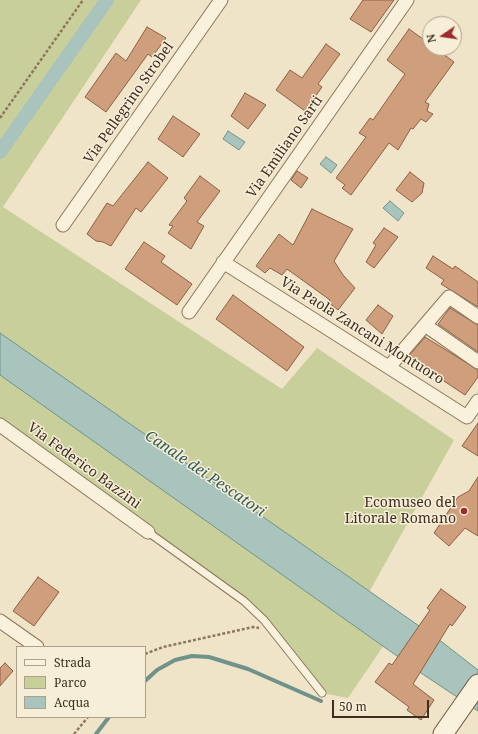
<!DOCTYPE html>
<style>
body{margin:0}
#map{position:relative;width:478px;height:734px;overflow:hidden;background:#f0e4c8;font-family:"Noto Serif",serif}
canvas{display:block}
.legend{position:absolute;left:16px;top:646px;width:130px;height:72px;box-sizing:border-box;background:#f7eed8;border:1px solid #ada18e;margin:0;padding:5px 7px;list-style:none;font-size:12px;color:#3d2e20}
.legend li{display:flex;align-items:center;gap:8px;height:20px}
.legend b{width:20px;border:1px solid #ada18e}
.north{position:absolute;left:422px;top:16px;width:40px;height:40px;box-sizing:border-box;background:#f7eed8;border:1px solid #ada18e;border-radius:50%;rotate:257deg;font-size:11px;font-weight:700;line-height:16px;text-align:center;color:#3d2e20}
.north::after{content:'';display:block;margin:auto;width:14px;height:18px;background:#9e2a2b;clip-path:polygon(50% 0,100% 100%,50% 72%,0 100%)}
.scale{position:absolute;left:332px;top:700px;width:97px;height:18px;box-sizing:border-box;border:2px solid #3d2e20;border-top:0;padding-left:5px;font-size:12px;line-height:14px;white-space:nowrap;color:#3d2e20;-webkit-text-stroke:3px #f7eed8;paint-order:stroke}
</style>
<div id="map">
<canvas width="478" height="734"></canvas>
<ul class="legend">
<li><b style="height:5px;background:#faf1dc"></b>Strada</li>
<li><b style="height:11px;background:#c9cf9b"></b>Parco</li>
<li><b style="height:11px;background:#a9c4bc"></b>Acqua</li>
</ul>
<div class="north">N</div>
<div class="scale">50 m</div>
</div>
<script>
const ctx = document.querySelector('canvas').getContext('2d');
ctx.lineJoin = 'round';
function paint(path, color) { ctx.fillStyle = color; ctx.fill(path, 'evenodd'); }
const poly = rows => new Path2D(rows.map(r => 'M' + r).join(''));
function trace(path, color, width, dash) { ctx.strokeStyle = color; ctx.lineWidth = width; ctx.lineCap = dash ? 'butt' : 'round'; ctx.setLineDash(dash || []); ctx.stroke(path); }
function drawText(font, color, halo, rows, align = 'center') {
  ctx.font = font + ' "Noto Serif",serif'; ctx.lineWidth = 3; ctx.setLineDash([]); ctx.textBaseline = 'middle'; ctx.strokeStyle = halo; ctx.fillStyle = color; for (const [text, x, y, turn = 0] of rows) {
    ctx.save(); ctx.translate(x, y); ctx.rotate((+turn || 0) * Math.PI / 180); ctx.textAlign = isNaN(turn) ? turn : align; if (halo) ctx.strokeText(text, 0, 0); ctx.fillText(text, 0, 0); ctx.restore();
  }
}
paint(poly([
 [0,0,141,0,3,207,282,389,317,348,454,440,363,603,397,626,348,698,322,693,264,620,0,425]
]), '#c9cf9b');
const water = poly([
 [228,131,245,142,239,150,223,139,228,131],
 [326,157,337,165,331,173,320,164,326,157],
 [390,201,404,213,398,221,383,208,390,201],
 [0,333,442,642,478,670,478,711,421,673,0,375,0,333]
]);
paint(water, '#a9c4bc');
trace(water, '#6f938a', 1);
trace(poly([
 [145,681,157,670,175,660,192,656,209,657,248,669,321,701],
 [96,734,109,717]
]), '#6f938a', 4);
trace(poly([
 [0,152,107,0]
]), '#a9c4bc', 14);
const building = poly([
 [363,0,394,0,371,32,350,19,363,0],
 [147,27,166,38,152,57,148,54,106,112,85,97,116,53,126,61,147,27],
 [409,29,430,44,430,48,435,48,454,62,425,102,429,104,427,111,433,114,426,122,421,119,413,129,411,128,398,150,389,143,351,195,342,188,345,185,336,178,366,137,359,133,370,118,373,120,405,74,387,60,409,29],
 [326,44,340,54,318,84,322,87,305,111,276,90,290,70,302,78,326,44],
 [245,93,266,105,248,129,231,116,245,93],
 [173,116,200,134,183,157,158,139,173,116],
 [148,162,168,178,141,212,136,208,111,246,103,242,96,241,87,234,107,203,113,206,148,162],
 [297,171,308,178,301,188,291,180,297,171],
 [410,172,424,183,422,193,412,202,396,190,410,172],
 [200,176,220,191,197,222,204,226,191,249,168,233,173,226,169,225,187,201,184,198,200,176],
 [312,209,353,229,334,261,343,275,355,288,338,310,328,302,330,300,287,269,282,275,270,268,265,273,256,266,279,234,293,245,312,209],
 [384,228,398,237,374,268,366,262,376,245,373,243,384,228],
 [144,242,165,256,161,262,192,284,177,305,125,269,144,242],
 [433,256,453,269,455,266,478,282,478,307,441,284,444,280,426,268,433,256],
 [233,295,304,347,287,371,216,319,233,295],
 [378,305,393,316,382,334,366,320,378,305],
 [450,308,478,325,478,352,438,324,450,308],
 [425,337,478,370,478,377,465,395,408,357,425,337],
 [478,423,478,456,462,446,478,423],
 [478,477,478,536,465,528,449,546,434,533,458,497,469,491,478,477],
 [38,577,59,592,34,626,13,611,38,577],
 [441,589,466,607,452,626,450,624,413,684,434,700,421,720,407,710,409,707,375,682,389,663,392,665,430,610,427,608,441,589],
 [5,663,13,671,0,686,0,668,5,663]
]);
paint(building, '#cf9f7d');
trace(building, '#8d5f41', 1);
const lane = poly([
 [148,532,244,601,264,620,322,693]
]);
const street = poly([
 [63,225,221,0],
 [223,262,467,417,478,401],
 [189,312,407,0],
 [425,325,478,362],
 [389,367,449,297,478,317],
 [0,425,148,532],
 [0,621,37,647]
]);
const secondary = poly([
 [443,734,478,684]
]);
trace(lane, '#8d765c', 9);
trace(street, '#8d765c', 15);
trace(secondary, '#6f573f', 21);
trace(poly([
 [0,118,83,0],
 [145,654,163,647,253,627,259,628],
 [74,734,88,717]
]), '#8d765c', 2.5, [3, 2]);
trace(lane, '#faf1dc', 7);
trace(street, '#faf1dc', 13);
trace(secondary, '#faf1dc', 19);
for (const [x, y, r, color] of [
 [464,511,4,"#9e2a2b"]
]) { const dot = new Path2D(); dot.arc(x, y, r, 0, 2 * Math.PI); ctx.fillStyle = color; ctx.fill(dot); trace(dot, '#f7eed8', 1.5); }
drawText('14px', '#3d2e20', '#f7eed8', [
 ["Via Pellegrino Strobel",129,103,-55],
 ["Via Emiliano Sarti",285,147,-55],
 ["Via Paola Zancani Montuoro",362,331,32],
 ["Via Federico Bazzini",84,466,36]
]);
drawText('14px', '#3d2e20', '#f7eed8', [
 ["Ecomuseo del",456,503],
 ["Litorale Romano",456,519]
], 'right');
drawText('italic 15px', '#2f5d5a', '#f7eed8', [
 ["Canale dei Pescatori",205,474,34]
]);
</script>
